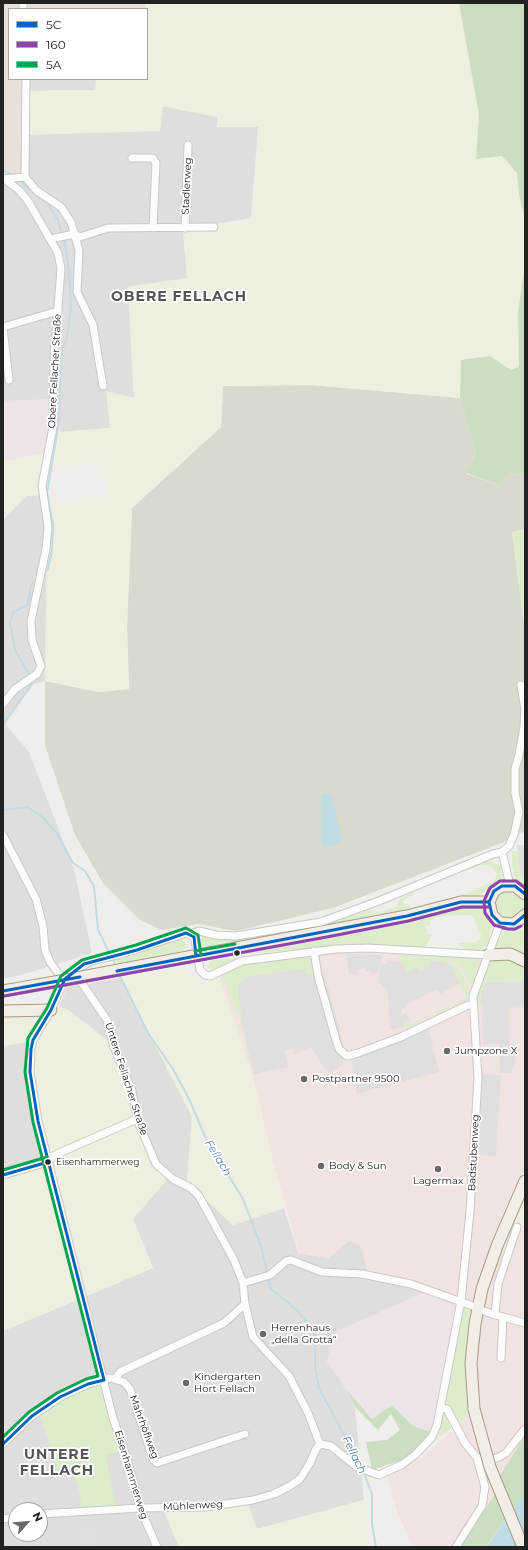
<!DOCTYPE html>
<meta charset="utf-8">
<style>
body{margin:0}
#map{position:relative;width:528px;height:1550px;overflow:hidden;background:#f0eeeb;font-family:Montserrat,sans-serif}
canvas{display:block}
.frame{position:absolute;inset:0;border:4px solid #222;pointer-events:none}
.legend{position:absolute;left:8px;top:8px;width:140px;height:72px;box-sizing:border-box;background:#fff;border:1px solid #a7a7a7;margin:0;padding:5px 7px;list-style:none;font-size:12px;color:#222}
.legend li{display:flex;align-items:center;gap:8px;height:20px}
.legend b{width:20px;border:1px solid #a7a7a7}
.north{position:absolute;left:8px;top:1502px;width:40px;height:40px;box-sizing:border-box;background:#fff;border:1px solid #a7a7a7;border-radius:50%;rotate:63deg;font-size:11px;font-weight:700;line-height:16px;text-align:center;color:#222}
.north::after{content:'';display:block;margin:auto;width:14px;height:18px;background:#6a6968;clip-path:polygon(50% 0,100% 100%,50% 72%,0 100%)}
</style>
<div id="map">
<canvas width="528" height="1550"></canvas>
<div class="frame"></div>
<ul class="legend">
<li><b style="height:5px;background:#0065bd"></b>5C</li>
<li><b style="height:5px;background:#8e44ad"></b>160</li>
<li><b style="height:5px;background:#00a651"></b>5A</li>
</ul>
<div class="north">N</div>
</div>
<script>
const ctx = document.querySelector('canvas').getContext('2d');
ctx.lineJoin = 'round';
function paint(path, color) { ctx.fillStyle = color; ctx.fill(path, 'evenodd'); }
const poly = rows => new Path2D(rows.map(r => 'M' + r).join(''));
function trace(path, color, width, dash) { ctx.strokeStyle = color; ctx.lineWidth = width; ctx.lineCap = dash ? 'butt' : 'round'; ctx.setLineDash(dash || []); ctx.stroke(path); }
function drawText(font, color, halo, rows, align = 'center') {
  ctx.font = font + ' Montserrat,sans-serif'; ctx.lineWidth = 3.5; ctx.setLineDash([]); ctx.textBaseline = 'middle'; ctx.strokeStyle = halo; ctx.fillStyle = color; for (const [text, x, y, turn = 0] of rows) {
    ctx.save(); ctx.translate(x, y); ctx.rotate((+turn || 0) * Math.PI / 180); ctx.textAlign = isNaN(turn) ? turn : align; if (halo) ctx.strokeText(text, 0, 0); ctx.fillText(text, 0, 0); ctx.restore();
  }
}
paint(poly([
 [25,79,96,79,96,90,27,91,160,130,162,106,218,117,217,127,258,127,251,218,183,229,187,278,128,287,134,398,110,428,60,432,60,400,3,401,3,176],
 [41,495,49,504,47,544,45,681,34,684,4,723,29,752,74,869,92,953,31,972,3,979,3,520,26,496],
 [121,978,192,1117,187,1182,233,1225,284,1208,298,1253,328,1258,350,1240,361,1246,368,1273,428,1291,338,1331,327,1361,346,1389,355,1407,364,1500,257,1529,164,1511,179,1547,3,1547,3,1331,153,1268,133,1219,67,1009,59,1007,67,987],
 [16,1510,40,1510,40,1534,16,1534],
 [31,1041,48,1163,3,1178,3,1046]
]), '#dfdedc');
paint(poly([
 [346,951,475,956,525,971,525,1165,506,1225,525,1230,525,1436,502,1472,493,1497,459,1547,413,1547,397,1511,387,1475,423,1457,468,1417,480,1307,368,1272,361,1246,350,1240,328,1258,299,1253,220,977,229,969,248,962]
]), '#f1e3e1');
paint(poly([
 [51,399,49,434,44,453,3,462,3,401],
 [428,1291,456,1303,431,1432,413,1426,392,1405,372,1419,346,1389,327,1361,330,1349,337,1331]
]), '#ede4e9');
paint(poly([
 [3,3,145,3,145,9,9,9,9,79,25,79,24,176,3,176]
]), '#eae0db');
paint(poly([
 [311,385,460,398,476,454,466,474,500,485,510,473,525,475,525,529,512,532,525,631,525,832,519,833,504,842,333,908,236,931,198,924,162,930,140,920,103,883,75,835,45,745,45,681,99,692,129,689,127,626,132,508,221,427,223,386]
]), '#d9d9cd');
paint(poly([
 [145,3,459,3,479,115,476,159,502,156,518,173,519,194,525,221,525,263,518,312,519,368,511,370,490,356,461,360,460,398,311,385,223,386,221,427,132,508,127,626,129,689,99,692,45,681,47,544,49,504,110,498,100,461,54,467,60,432,110,428,106,391,134,398,128,287,187,278,183,229,254,222,258,127,217,127,218,117,163,106,160,131,28,135,27,91,95,90,96,79,147,79,147,9,145,9],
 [44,453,41,495,26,496,3,520,3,462],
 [180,969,198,980,207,982,220,977,253,1076,284,1208,233,1225,187,1182,192,1117,121,978],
 [59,1007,67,1009,110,1042,132,1092,136,1124,166,1181,133,1219,153,1268,3,1331,3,1178,48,1163,30,1072,37,1041],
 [21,1015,30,1016,35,1027,31,1041,3,1046,3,1019],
 [525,1190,525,1230,510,1226],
 [364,1500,368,1547,179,1547,164,1511,248,1504,257,1529]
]), '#efefdf');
paint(poly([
 [525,529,525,631,512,532],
 [512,851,517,851,518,853,521,877,525,876,525,889,514,876,512,866],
 [490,860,501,867,502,877,498,884,479,895,252,941,221,942,208,947,201,944,201,939,204,936,225,940,239,939,319,926,370,910,379,912,397,907,398,900,413,892,414,894,402,901,404,905,408,904,411,908,465,894,492,882,496,878,496,872,491,866,482,865,457,874],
 '494 904a15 15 0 1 1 30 0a15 15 0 1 1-30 0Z',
 [457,906,478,906,486,911,490,918,491,929,488,943,483,949,470,952,469,949,466,950,457,943,477,942,480,939,481,935,473,917,470,915,442,916,430,920,430,925,425,926,427,934,432,934,429,941,423,949,355,945,247,954],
 [517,927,525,932,525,958,492,953,504,931],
 [179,939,182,939,186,943,186,948,178,954,117,965,115,960],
 [407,954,475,957,480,965,471,989,465,972,454,961],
 [403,955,445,960,454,964,461,972,466,981,469,994,468,999,417,1023,408,1030,406,1029,405,1022,408,1021,410,1025,462,1000,466,996,452,971,454,968,431,961,431,966,420,972,407,972,402,962,398,959],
 [309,956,313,958,315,972,313,973,244,977,244,982,239,984,238,989,242,1020,233,1005,223,976,235,968,250,964,250,962],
 [504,957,525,964,525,981,484,983,485,990,481,990,483,1005,479,1004,477,1000,478,993,486,968,492,962],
 [239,958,216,970,210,969,208,967,211,960],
 [461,1304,479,1310,468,1417,439,1437],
 [102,1382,123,1451,106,1455,116,1509,79,1512,81,1498,73,1472,60,1476,39,1413,61,1398]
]), '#ddeccb');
paint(poly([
 [459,3,525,3,525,221,519,194,517,173,502,156,476,159,479,115],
 [525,263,525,475,510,473,500,485,466,473,476,454,460,398,461,360,490,356,511,370,519,367,518,312],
 [346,1389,372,1419,392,1405,413,1426,431,1432,424,1442,408,1458,372,1470,366,1442,387,1440,400,1430,391,1414,378,1430,355,1407],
 [525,1436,525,1493,486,1547,459,1547,493,1497,502,1472]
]), '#cbdec1');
paint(poly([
 [517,845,525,845,525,876,521,877],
 [346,954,382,955,379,971,371,974,371,971,366,972,365,968,357,970,357,974,349,975],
 [388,960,402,962,407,972,418,967,420,971,431,966,431,961,443,962,454,967,452,971,460,983,440,994,437,989,406,1005,407,1007,401,1010,402,1014,406,1013,410,1020,404,1023,404,1027,390,1030,388,992,378,981,381,964,387,964],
 [304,969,306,974,324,972,342,1039,343,1065,330,1073,324,1068,311,1047,294,1054,293,1049,285,1050,288,1067,254,1074,242,1026,238,989,239,984,244,982,244,977],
 [525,981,525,1007,509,1008,510,1044,514,1044,515,1063,511,1073,500,1073,499,1044,483,1045,482,1015,483,1014,481,990,485,990,484,983],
 [428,1027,439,1072,357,1094,351,1059],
 [482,1074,501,1075,496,1156,477,1155],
 [90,1528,96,1547,81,1547,77,1532],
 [3,1529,16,1529,16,1534,32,1534,35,1547,25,1547,21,1536,3,1539]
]), '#e0dfde');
paint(poly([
 [325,793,331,794,342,839,340,843,325,847,321,843,321,796],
 [525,1493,525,1547,486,1547,490,1542]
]), '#bfdbe3');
trace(poly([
 [3,170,14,176],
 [17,179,49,205,58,220,62,234],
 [44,574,48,569,52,550,53,525,47,493,59,422,61,351,67,338,71,306,69,269,64,239],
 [29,674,15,650,10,623,13,612,28,605,31,585,33,583],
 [3,725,29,688,32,681],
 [3,810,28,807,41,816,56,832,73,863,85,871,94,886,98,930,116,966],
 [119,974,148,1033,173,1069,189,1099,207,1141,243,1199,262,1249,270,1288,298,1311,307,1322,315,1336,315,1368,319,1388,360,1465],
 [363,1471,372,1494,372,1524,376,1547]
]), '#bfdbe3', 2);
const street = poly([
 [23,3,23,9],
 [26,79,25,177,37,191,61,207,71,222,79,250,77,292,93,325,103,386],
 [132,158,153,158,156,163,153,228],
 [3,178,19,190,28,201,58,253,61,269,54,358,53,427,42,486,48,527,46,549,31,621,32,640,41,666,37,674,15,689,3,704],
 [4,179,25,177],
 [185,228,188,145],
 [51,239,74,234,80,237,108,228,214,227],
 [3,327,58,311],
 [3,328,9,380],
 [3,835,36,899,43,926,45,950,50,962,58,973,65,979],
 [502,852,509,846,514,835,519,812,515,793,515,769,519,755,524,727,525,710,521,685],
 [191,934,199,931,216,935,236,936,321,922,379,901,493,854,502,852,510,885],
 [314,951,318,976,336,1040,339,1049,347,1056,358,1053,401,1037,466,1006,473,1004],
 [77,976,107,1020,113,1044,132,1091,137,1119,156,1164,173,1179,191,1188,199,1196,234,1260,243,1283,245,1304,253,1337,289,1376,308,1413,320,1444],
 [48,1162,53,1156,66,1150,137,1119],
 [3,1175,48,1162],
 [243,1283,270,1275,286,1261,291,1260,322,1272,362,1274,411,1284,473,1306],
 [484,1311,495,1315,498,1284,517,1227],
 [499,1316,525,1323],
 [501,1358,503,1317],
 [115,1379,120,1372,126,1369,224,1323,245,1304],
 [442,1408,447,1409,465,1443,477,1458,488,1461,499,1457,506,1453,525,1429],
 [3,1444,32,1416,60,1397,88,1384,110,1378,124,1382,130,1389,153,1459,157,1463,245,1434],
 [320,1444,331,1446,357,1467,379,1475,401,1465,415,1455,432,1437,437,1425,461,1301,470,1211,478,1078,473,996,500,923],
 [40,1514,140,1508,205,1507,253,1500,274,1494,288,1487,300,1479,310,1463,316,1449,320,1444],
 [3,1519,16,1517],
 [157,1547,140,1508,127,1459,113,1418,38,1121,30,1072,31,1049,33,1040,51,1010,65,979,74,971,91,961,125,953,186,933,194,937,195,940,200,970,205,975,210,976,242,961,336,949,368,948,488,955],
 [456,1547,482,1506,485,1487,477,1458]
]);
const primary = poly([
 [525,894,515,886,502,886,494,891,489,902,492,915,500,923,514,924,525,915],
 [488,955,510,954,525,961],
 [124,969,407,916,461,902,489,902],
 [3,991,55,982],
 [3,1011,51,1010],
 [474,1409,471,1363,475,1324,482,1289,497,1246,525,1181]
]);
trace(street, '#c9c8c7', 9);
trace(primary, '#a79c86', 13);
trace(street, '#fdfcfc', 7);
trace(primary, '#f3ede7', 11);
const primaryBridge = poly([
 [55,982,124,969],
 [474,1409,490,1467,523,1547]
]);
trace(primaryBridge, '#a79c86', 13, []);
trace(primaryBridge, '#f3ede7', 11);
trace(poly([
 [525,894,515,886,502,886,494,891,489,902,492,915,500,923,514,924,525,915],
 [117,971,407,916,461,902,489,902],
 [3,991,80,977],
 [3,1175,48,1162],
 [104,1380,38,1121,30,1072,31,1049,33,1040,51,1010,65,979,84,964,137,950,186,933,194,937,196,956],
 [3,1444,32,1416,60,1397,88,1384,104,1380]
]), '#0065bd', 3);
trace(poly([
 [521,926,515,929,508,929,494,925,485,913,484,901,490,888,500,881,516,881,525,888],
 [4,996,332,936,408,921,462,907,489,907]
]), '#8e44ad', 3);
trace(poly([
 [195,951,235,944],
 [3,1170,47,1157],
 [3,1437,29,1412,57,1393,86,1379,98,1376,33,1122,25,1072,28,1038,47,1008,61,976,82,960,136,945,186,928,198,935,201,955]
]), '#00a651', 3);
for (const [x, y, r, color] of [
 [237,953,3.5,"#222"],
 [447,1051,4,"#6a6968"],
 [304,1079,4,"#6a6968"],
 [48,1162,3.5,"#222"],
 [321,1166,4,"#6a6968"],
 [438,1169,4,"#6a6968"],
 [263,1334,4,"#6a6968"],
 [186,1383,4,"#6a6968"]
]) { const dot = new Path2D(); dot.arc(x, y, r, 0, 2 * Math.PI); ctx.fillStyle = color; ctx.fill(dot); trace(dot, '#fff', 1.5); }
drawText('9px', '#222', '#fff', [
 ["Eisenhammerweg",56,1162]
], 'left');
drawText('10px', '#222', '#fff', [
 ["Stadlerweg",187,186,-87],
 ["Obere Fellacher Straße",55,371,-87],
 ["Untere Fellacher Straße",126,1079,72],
 ["Badstubenweg",474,1153,-87],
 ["Mahrhöflweg",144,1427,70],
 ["Eisenhammerweg",131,1475,73],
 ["Mühlenweg",193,1506,-3]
]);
drawText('10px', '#222', '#fff', [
 ["Jumpzone X",455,1051],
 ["Postpartner 9500",312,1079],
 ["Body & Sun",329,1166],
 ["Lagermax",438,1181,"center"],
 ["Herrenhaus",271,1328],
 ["„della Grotta“",271,1340],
 ["Kindergarten",194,1377],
 ["Hort Fellach",194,1389]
], 'left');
drawText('italic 11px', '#4a7aab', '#fff', [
 ["Fellach",218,1158,59],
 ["Fellach",354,1455,64]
]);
ctx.letterSpacing = '1px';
drawText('bold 14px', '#555', '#fff', [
 ["OBERE FELLACH",179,297],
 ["UNTERE",57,1455],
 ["FELLACH",57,1471]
]);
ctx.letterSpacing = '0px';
</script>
